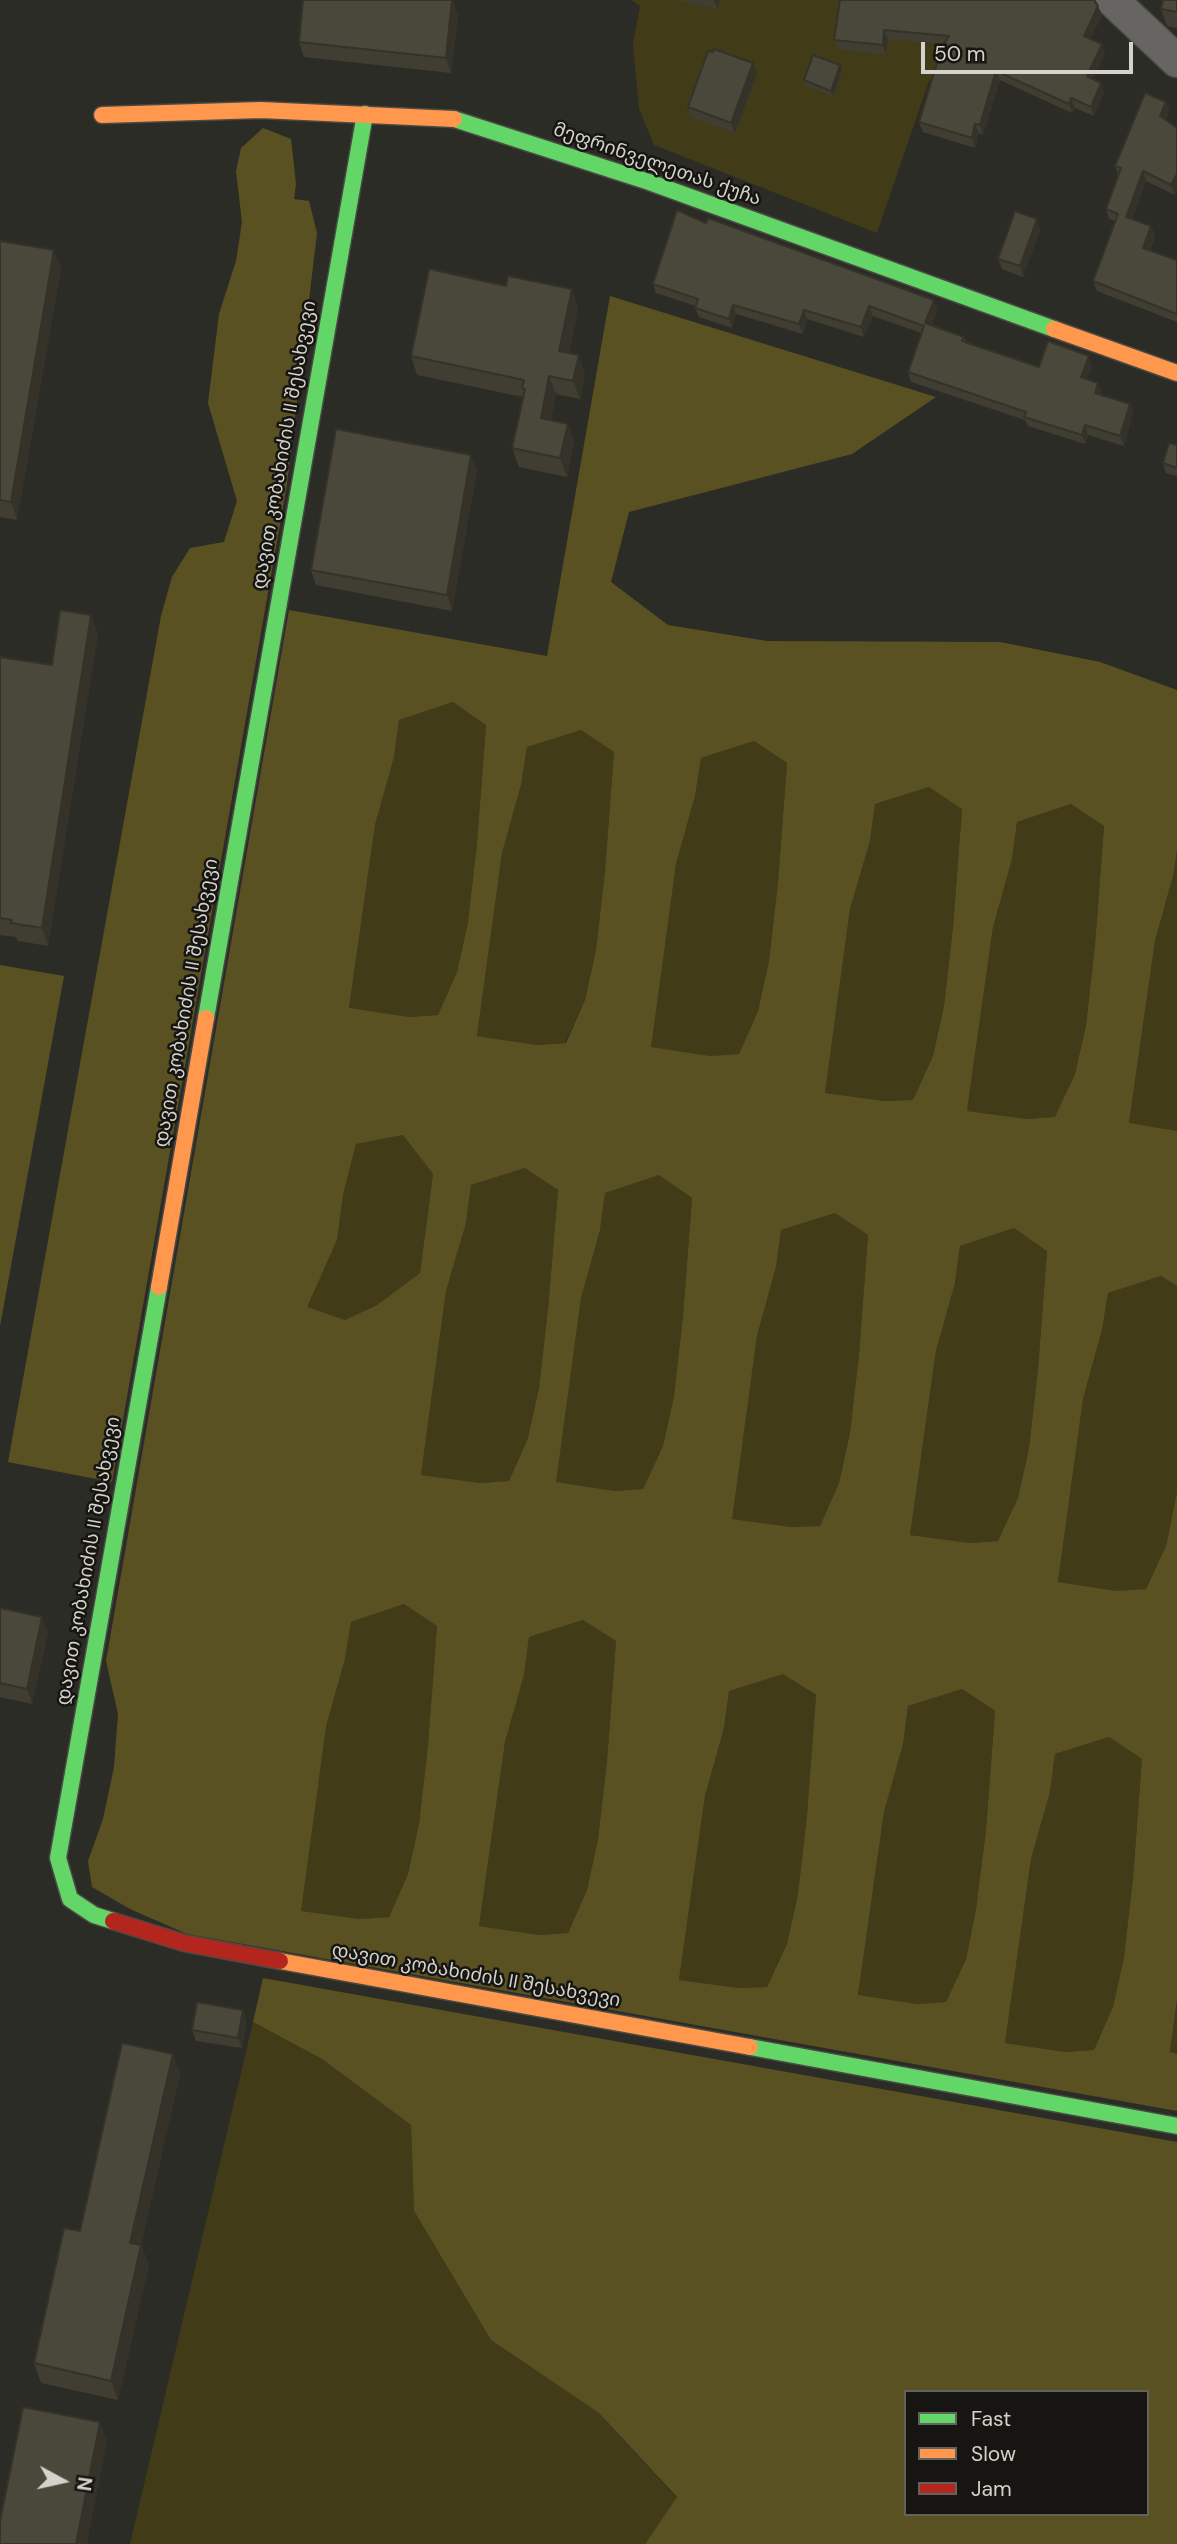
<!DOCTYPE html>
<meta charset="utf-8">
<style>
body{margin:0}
#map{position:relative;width:1177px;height:2544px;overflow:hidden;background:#2c2c27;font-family:"DM Sans",sans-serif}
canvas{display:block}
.legend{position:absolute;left:904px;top:2390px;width:245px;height:126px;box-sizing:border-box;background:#161511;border:2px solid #62615b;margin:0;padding:9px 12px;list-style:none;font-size:21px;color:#d3d2cb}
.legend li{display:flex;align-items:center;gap:14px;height:35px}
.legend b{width:35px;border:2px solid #62615b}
.north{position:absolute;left:28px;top:2446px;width:70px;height:70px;-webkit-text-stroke:5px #161511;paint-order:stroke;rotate:98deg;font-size:19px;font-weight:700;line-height:28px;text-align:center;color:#d3d2cb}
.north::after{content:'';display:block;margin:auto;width:24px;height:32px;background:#d3d2cb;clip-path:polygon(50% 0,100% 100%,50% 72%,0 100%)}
.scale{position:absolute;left:921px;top:42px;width:212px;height:32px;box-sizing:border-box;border:4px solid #d3d2cb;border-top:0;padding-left:9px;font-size:21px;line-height:24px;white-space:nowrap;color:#d3d2cb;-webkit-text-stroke:5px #161511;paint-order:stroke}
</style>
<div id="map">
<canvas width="1177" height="2544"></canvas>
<ul class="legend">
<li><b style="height:9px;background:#63d668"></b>Fast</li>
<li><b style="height:9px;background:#ff974d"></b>Slow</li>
<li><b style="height:9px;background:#b3261e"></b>Jam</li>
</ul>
<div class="north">N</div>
<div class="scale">50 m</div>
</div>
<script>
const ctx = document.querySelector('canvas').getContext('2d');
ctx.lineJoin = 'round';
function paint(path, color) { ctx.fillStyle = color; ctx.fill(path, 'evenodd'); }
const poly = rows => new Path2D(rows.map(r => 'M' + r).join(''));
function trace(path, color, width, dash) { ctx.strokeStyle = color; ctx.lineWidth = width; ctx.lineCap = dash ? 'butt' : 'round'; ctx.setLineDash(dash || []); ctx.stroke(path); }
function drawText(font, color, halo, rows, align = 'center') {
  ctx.font = font + ' "DM Sans","Noto Sans Georgian",sans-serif'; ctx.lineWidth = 5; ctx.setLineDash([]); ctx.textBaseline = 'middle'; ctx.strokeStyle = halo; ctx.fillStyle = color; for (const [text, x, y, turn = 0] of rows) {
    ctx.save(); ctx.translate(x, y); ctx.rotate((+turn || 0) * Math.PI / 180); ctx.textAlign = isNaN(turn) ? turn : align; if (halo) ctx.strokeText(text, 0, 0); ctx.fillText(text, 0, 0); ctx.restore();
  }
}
paint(poly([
 [631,0,999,0,961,66,929,81,877,233,654,145,639,109,633,44,640,6],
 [453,702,486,724,477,843,468,922,457,972,438,1015,409,1017,349,1009,375,825,394,757,399,720],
 [581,730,614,752,605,871,596,950,585,1000,565,1043,537,1045,477,1036,502,853,521,785,527,747],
 [754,741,787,763,778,882,769,961,758,1011,739,1054,710,1056,650,1047,676,864,695,796,701,758],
 [929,787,962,808,953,927,944,1006,933,1056,913,1100,885,1101,825,1093,850,909,870,841,875,804],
 [1071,804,1104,826,1095,945,1086,1024,1075,1074,1055,1118,1027,1119,967,1111,993,927,1012,859,1017,822],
 [1177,850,1177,1131,1129,1124,1155,941,1174,872],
 [403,1135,433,1174,420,1273,377,1305,345,1320,306,1307,337,1240,343,1195,356,1144],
 [525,1168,558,1190,548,1309,539,1388,528,1438,509,1481,480,1483,421,1475,446,1291,466,1223,471,1185],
 [659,1175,692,1198,683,1316,674,1396,663,1446,643,1489,615,1491,555,1482,581,1298,600,1230,605,1193],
 [835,1213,868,1235,859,1354,850,1433,839,1483,820,1526,791,1527,731,1519,757,1336,776,1267,781,1230],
 [1014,1228,1047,1250,1038,1369,1029,1448,1018,1498,999,1541,970,1543,910,1535,936,1351,955,1283,960,1246],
 [1161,1276,1177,1286,1177,1492,1166,1546,1146,1589,1117,1591,1058,1582,1083,1399,1102,1330,1108,1293],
 [404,1604,437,1626,428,1745,419,1824,408,1874,389,1917,360,1919,300,1911,326,1727,345,1659,351,1622],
 [583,1620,616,1641,607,1761,598,1839,587,1890,568,1933,539,1935,479,1926,505,1742,524,1675,529,1637],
 [783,1673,816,1696,807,1815,798,1894,787,1944,767,1987,739,1988,679,1980,705,1796,724,1728,729,1691],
 [962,1689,995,1711,986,1830,976,1909,966,1959,946,2002,917,2004,858,1996,884,1812,903,1744,908,1706],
 [1109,1737,1142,1759,1133,1878,1124,1957,1113,2007,1094,2050,1065,2052,1005,2043,1031,1859,1050,1792,1055,1754],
 [1177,2000,1177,2054,1170,2053],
 [253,2022,322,2059,411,2125,414,2211,491,2340,599,2413,677,2498,645,2544,130,2544]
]), '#413b17');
paint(poly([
 [263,128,291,139,296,184,294,199,309,201,317,233,287,484,112,1482,8,1462,161,616,172,577,190,548,224,542,237,501,208,403,219,314,236,261,242,222,236,171,241,148],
 [610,296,936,397,852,454,629,512,611,582,668,625,767,641,1000,642,1100,662,1177,690,1177,850,1174,872,1155,941,1129,1123,1177,1131,1177,1286,1161,1276,1108,1293,1102,1330,1083,1399,1058,1582,1117,1591,1146,1589,1166,1546,1177,1492,1177,2000,1170,2052,1177,2054,1177,2111,187,1934,130,1909,92,1887,88,1861,103,1819,114,1767,118,1714,106,1661,289,610,547,656],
 [453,702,486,725,477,843,468,922,457,972,438,1015,409,1017,349,1008,375,825,394,757,399,720],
 [581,730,614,752,605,871,596,950,585,1000,566,1043,537,1045,477,1036,502,853,521,785,527,747],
 [754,741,787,763,778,882,769,961,758,1011,739,1054,710,1056,651,1047,676,864,695,796,701,758],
 [929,787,962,809,953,927,944,1006,933,1056,913,1100,885,1101,825,1093,850,909,870,841,875,804],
 [1071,804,1104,826,1095,945,1086,1025,1075,1074,1055,1117,1027,1119,967,1111,993,927,1012,859,1017,822],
 [403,1135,433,1174,420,1273,377,1305,345,1320,307,1307,337,1240,343,1195,356,1144],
 [525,1168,558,1190,548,1309,539,1388,528,1438,509,1481,480,1483,421,1475,446,1291,466,1223,471,1185],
 [659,1175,692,1198,683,1316,674,1396,663,1446,643,1489,615,1491,556,1482,581,1298,600,1230,605,1193],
 [835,1213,868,1235,859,1354,850,1433,839,1483,820,1526,791,1527,732,1519,757,1336,776,1267,781,1230],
 [1014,1228,1047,1251,1038,1369,1029,1448,1018,1498,998,1541,970,1543,910,1535,936,1351,955,1283,960,1246],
 [404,1604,437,1626,428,1745,419,1824,408,1874,389,1917,360,1919,301,1911,326,1727,345,1659,351,1622],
 [583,1620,616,1641,607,1761,598,1839,587,1890,568,1933,539,1935,479,1926,505,1742,524,1675,529,1637],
 [783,1674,816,1695,807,1815,798,1894,787,1944,767,1987,739,1988,679,1980,705,1796,724,1728,729,1691],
 [962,1689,995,1711,986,1830,976,1909,966,1959,946,2002,917,2004,858,1995,884,1812,903,1744,908,1706],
 [1109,1737,1142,1759,1133,1878,1124,1957,1113,2007,1094,2050,1065,2052,1005,2043,1031,1859,1050,1792,1055,1754],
 [0,965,64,976,0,1326],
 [263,1978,1177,2142,1177,2544,645,2544,677,2497,599,2413,491,2340,414,2211,411,2125,322,2059,253,2022],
 [906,2392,1147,2392,1147,2514,906,2514]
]), '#5a5122');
const street = poly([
 [1112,0,1177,61]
]);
const fast = poly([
 [454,119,649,182,1054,329],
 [206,1018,365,114],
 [113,1921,94,1915,70,1899,58,1858,159,1287],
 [750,2047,1177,2126]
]);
const slow = poly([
 [102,115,261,110,454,119],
 [1054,329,1177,373],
 [159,1287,206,1018],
 [280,1961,750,2047]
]);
const jam = poly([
 [113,1921,184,1943,280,1961]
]);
trace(street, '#4a4944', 35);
trace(fast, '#4a4944', 19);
trace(slow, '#4a4944', 19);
trace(jam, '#4a4944', 19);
trace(street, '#666561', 32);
trace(fast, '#63d668', 16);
trace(slow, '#ff974d', 16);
trace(jam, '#b3261e', 16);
paint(poly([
 [452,0,458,15,451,73,304,57,299,42],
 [678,0,720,0,717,9],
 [839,0,1094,0,1102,15,1090,39,1105,54,1093,79,1104,92,1094,116,1075,108,1072,113,1000,80,983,135,979,133,975,148,923,132,919,122,944,44,888,39,886,55,838,49,834,40],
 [1177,0,1177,28,1167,26,1161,9],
 [753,63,757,74,735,133,691,117,688,107],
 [840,65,842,70,833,96,805,86,804,80],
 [1166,102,1169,111,1166,120,1175,195,1146,181,1132,219,1151,226,1155,236,1150,251,1177,260,1177,322,1097,291,1093,281,1115,221,1109,219,1106,209,1118,174,1115,166],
 [1037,219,1040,230,1023,277,1002,269,998,259],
 [706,223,937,310,932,325,964,337,966,342,1039,367,1092,366,1087,379,1102,392,1101,395,1130,404,1133,413,1124,446,1088,435,1085,444,1028,426,1025,420,911,382,908,372,921,333,873,316,864,337,807,319,803,334,736,314,732,328,699,317,695,308,696,306,656,293,653,284],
 [0,241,61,268,17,520,0,517],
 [506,286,572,289,578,308,569,353,585,374,580,399,556,394,551,420,568,424,574,442,567,477,519,467,512,448,523,397,417,375,411,356],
 [1177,445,1177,476,1166,473,1163,463],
 [471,455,477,470,452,611,316,585,311,570],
 [98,633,48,946,18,941,16,937,0,935,0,657,52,665],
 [0,1608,48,1632,32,1704,0,1697],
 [247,2020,242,2048,196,2041,192,2030],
 [173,2054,180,2074,141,2245,149,2265,118,2400,41,2383,34,2363,80,2231]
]), '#403e33');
paint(poly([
 [452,0,458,15,451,73,446,58],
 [714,0,720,0,717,9],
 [1098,6,1102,15,1087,45,1084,36],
 [884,30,888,39,886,55,883,45],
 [1102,44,1105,54,1090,86,1087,76],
 [753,63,757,74,735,133,731,123],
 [840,65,842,70,833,96,831,91],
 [996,71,1000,80,983,135,980,125],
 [1101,83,1104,92,1094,116,1091,107],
 [1071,98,1075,108,1072,113,1069,104],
 [1166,102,1169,111,1163,126,1160,116],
 [975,124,979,133,975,148,972,138],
 [1143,171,1146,181,1130,227,1126,217],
 [1177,174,1177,190,1175,195,1171,185],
 [1037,219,1040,230,1023,277,1020,266],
 [1151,226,1155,236,1147,258,1143,248],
 [54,250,61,268,17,520,11,502],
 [572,289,578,308,566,370,559,351],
 [934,300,937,310,929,332,925,323],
 [733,305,736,314,732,328,729,319],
 [869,306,873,316,864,337,861,327],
 [804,310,807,319,803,334,799,324],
 [579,355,585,374,580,399,573,381],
 [1089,356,1092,366,1084,387,1081,377],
 [549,376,556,394,548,437,541,418],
 [1098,383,1102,392,1098,402,1095,393],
 [1130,404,1133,413,1124,446,1120,436],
 [568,424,574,442,567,477,560,458],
 [1085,425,1088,435,1085,444,1082,435],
 [471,455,477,470,452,611,447,595],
 [91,615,98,633,48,946,42,928],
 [42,1617,48,1632,32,1704,27,1689],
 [243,2010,247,2020,242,2048,238,2038],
 [173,2054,180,2074,137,2262,130,2243],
 [141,2245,149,2265,118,2400,111,2381],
 [100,2422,107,2442,87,2544,76,2544]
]), '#343229');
const building = poly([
 [303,0,452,0,446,58,299,42,303,0],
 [840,0,1094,0,1098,6,1084,36,1102,44,1087,76,1101,83,1091,107,1071,98,1069,104,996,71,980,125,975,124,972,138,919,122,942,47,949,36,884,30,883,45,834,40,840,0],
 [1163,0,1177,0,1177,12,1161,9,1163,0],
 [714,49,753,63,731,123,688,107,708,51,713,52,714,49],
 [813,55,840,65,831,91,804,80,813,55],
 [1145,93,1166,102,1160,116,1177,128,1177,174,1171,185,1143,171,1126,217,1151,226,1143,248,1177,260,1177,314,1093,281,1118,214,1106,209,1121,168,1115,166,1145,93],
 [677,210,706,223,708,218,934,300,925,323,964,337,962,341,1039,367,1048,341,1089,356,1081,377,1098,383,1095,393,1130,404,1120,436,1085,425,1082,435,1024,417,1026,412,908,372,924,326,869,306,861,327,804,310,799,324,733,305,729,319,695,308,698,299,653,284,677,210],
 [1015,211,1037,219,1020,266,998,259,1015,211],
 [0,241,54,250,11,502,0,500,0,241],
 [429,269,506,286,508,276,572,289,559,351,579,355,573,381,549,376,541,418,568,424,560,458,512,448,525,389,522,388,524,380,411,356,429,269],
 [336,429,471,455,447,595,311,570,336,429],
 [1169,443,1177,445,1177,468,1163,463,1169,443],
 [60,610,91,615,42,928,11,923,12,920,0,918,0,657,52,665,60,610],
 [0,1608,42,1617,27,1689,0,1683,0,1608],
 [197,2002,243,2010,238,2038,192,2030,197,2002],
 [122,2043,173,2054,130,2243,141,2245,111,2381,34,2363,64,2228,80,2231,122,2043],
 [23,2407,100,2422,76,2544,0,2544,0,2521,23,2407]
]);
paint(building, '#4a483b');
trace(building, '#343229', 2);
drawText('19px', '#d3d2cb', '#161511', [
 ["მეფრინველეთას ქუჩა",657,165,19],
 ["დავით კობახიძის II შესახვევი",285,445,-80],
 ["დავით კობახიძის II შესახვევი",187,1003,-80],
 ["დავით კობახიძის II შესახვევი",89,1561,-80],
 ["დავით კობახიძის II შესახვევი",476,1976,10]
]);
</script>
